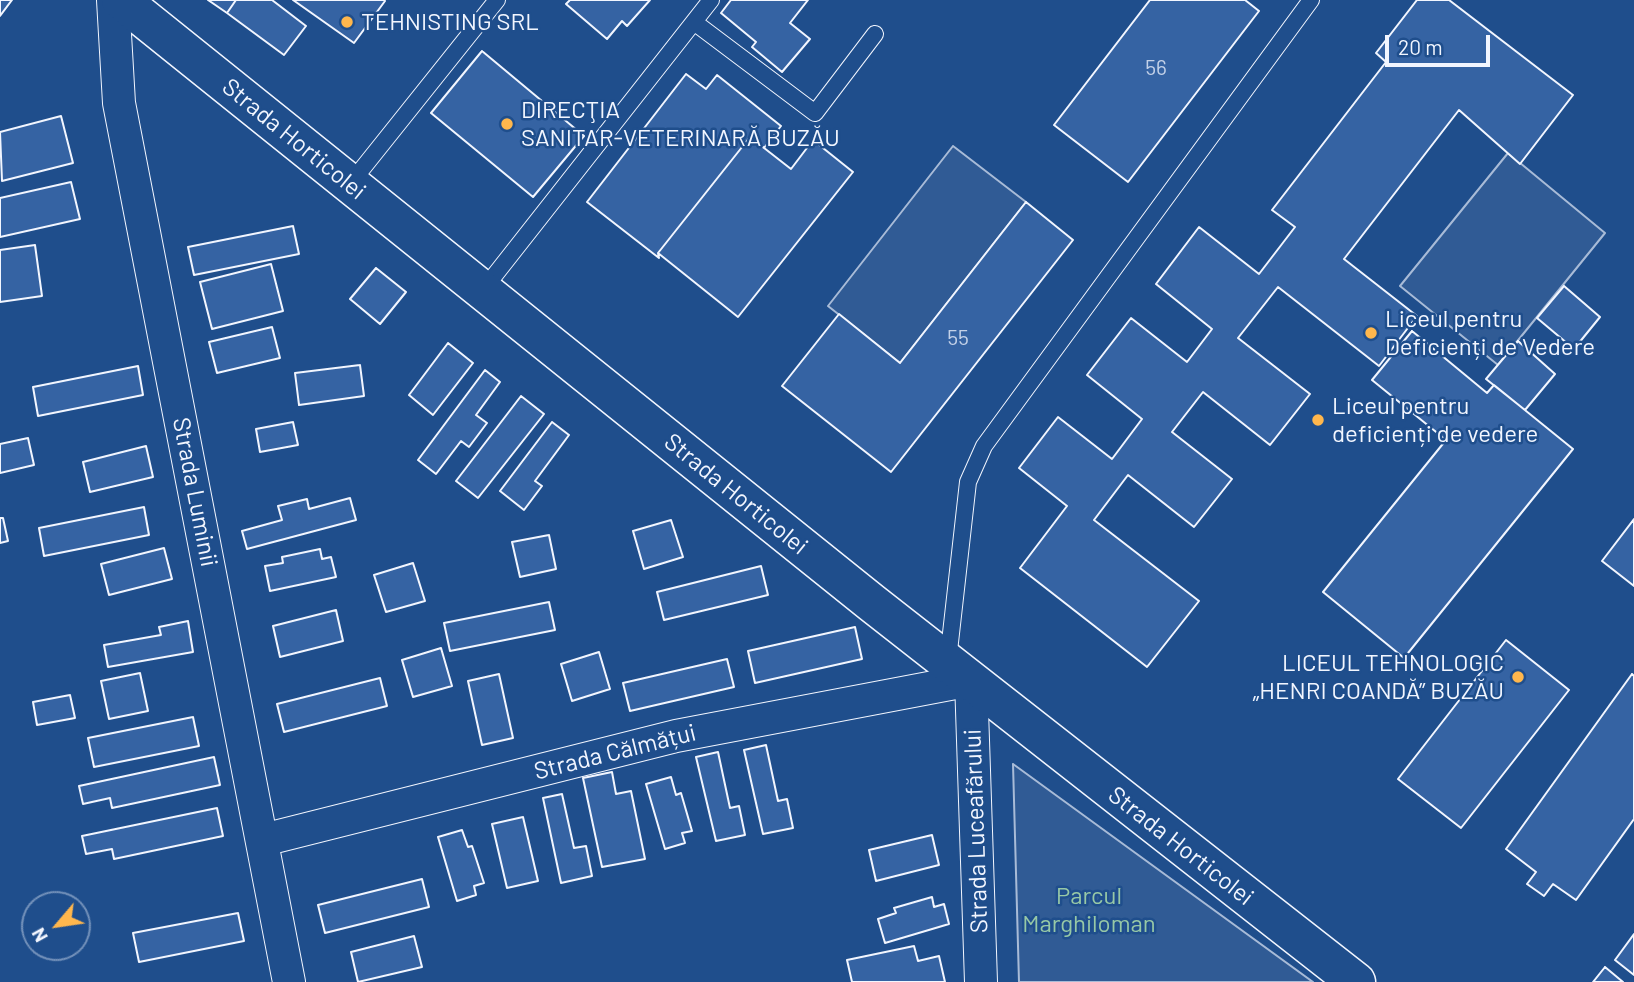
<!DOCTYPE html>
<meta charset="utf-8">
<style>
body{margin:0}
#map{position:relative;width:1634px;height:982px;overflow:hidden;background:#1f4e8c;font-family:Barlow,sans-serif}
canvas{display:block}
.north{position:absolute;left:21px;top:891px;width:70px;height:70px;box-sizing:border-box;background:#1f4e8c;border:2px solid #7391ba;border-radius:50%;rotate:241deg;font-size:19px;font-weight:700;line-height:28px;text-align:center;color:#f2f6ff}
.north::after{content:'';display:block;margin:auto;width:24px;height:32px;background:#ffb74d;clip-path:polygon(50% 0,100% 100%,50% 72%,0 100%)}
.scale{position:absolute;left:1385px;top:35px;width:105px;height:32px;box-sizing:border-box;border:4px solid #f2f6ff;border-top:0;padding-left:9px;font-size:21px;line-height:24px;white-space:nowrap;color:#f2f6ff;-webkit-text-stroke:5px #1f4e8c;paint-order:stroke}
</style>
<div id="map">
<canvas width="1634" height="982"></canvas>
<div class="north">N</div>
<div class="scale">20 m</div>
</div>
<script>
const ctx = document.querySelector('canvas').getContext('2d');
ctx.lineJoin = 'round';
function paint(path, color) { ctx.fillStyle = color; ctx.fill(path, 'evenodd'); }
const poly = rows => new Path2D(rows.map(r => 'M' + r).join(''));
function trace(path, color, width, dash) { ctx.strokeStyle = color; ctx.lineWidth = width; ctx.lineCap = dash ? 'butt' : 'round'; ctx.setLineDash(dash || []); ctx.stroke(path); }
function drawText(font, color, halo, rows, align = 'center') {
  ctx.font = font + ' Barlow,sans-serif'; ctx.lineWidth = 5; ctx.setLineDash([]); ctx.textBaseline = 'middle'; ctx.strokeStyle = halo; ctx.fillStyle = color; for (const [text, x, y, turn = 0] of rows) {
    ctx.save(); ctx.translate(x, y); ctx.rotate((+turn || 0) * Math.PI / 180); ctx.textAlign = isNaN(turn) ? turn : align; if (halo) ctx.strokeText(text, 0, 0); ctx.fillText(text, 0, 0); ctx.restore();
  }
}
const built = poly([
 [953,146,1026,202,900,363,828,306,953,146],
 [1508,153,1605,233,1498,365,1400,286,1508,153],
 [1013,764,1313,982,1019,982,1013,764]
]);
paint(built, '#305b95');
trace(built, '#a8bbd7', 2);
const building = poly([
 [0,0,12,0,0,16,0,0],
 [208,0,236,0,227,13,208,0],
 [236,0,272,0,306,26,284,55,227,13,236,0],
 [293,0,384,0,385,1,354,43,293,0],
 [570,0,650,0,627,26,622,21,607,39,566,4,570,0],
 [731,0,808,0,790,23,810,39,782,72,752,47,756,42,721,13,731,0],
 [1150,0,1245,0,1259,11,1128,182,1054,125,1150,0],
 [1417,0,1449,0,1573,95,1520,164,1459,110,1344,259,1417,316,1379,366,1278,287,1238,338,1310,394,1270,445,1203,392,1172,432,1232,479,1194,527,1128,475,1094,520,1199,601,1147,667,1020,568,1067,506,1019,468,1058,417,1112,459,1142,419,1087,375,1131,318,1187,362,1212,329,1156,284,1199,227,1259,274,1295,227,1272,210,1386,62,1376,53,1417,0],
 [482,51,584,136,533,197,431,113,482,51],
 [686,74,706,89,717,75,781,126,764,148,750,137,658,253,659,258,587,202,686,74],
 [61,116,73,163,2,181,0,132,61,116],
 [750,137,791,169,813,140,853,172,738,317,658,253,750,137],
 [71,182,80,219,0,237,0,198,71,182],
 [1026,202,1073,240,891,472,782,386,839,314,900,363,1026,202],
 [293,226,299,254,194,275,188,247,293,226],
 [35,245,42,296,0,302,0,250,35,245],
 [271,264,283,311,212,329,200,282,271,264],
 [376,268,406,292,380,324,350,299,376,268],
 [1564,286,1600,317,1574,349,1537,318,1564,286],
 [272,327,280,358,217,373,209,342,272,327],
 [1412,331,1487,393,1494,385,1573,449,1404,658,1323,592,1446,440,1372,380,1412,331],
 [1518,341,1555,374,1525,410,1486,379,1518,341],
 [448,343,473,363,433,415,409,395,448,343],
 [360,365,364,396,299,405,295,373,360,365],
 [138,366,143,395,38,416,33,387,138,366],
 [485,370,500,382,476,415,487,423,469,447,461,441,436,474,418,460,485,370],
 [521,396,544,414,478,498,456,481,521,396],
 [293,422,298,445,260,452,256,429,293,422],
 [552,422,569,435,535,481,542,486,524,510,500,491,552,422],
 [28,438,34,465,0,473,0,444,28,438],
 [146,446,153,477,90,492,83,462,146,446],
 [350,498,356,520,247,549,242,531,282,520,278,506,307,499,309,509,350,498],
 [144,507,149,535,44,556,39,528,144,507],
 [0,518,3,518,8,541,0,543,0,518],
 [1634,519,1634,586,1602,561,1634,519],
 [671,520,683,557,644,569,633,531,671,520],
 [549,535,556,569,520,577,512,542,549,535],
 [164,548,172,579,109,595,101,564,164,548],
 [320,549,322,559,331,557,336,577,270,591,265,566,283,563,282,557,320,549],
 [413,563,425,601,386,612,374,575,413,563],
 [761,566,768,595,664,620,657,592,761,566],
 [549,602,555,630,450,651,444,623,549,602],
 [336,610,343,641,280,657,273,626,336,610],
 [188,621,193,652,108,667,104,645,161,635,159,627,188,621],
 [855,627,862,659,755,683,748,651,855,627],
 [1506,640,1569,690,1461,828,1398,779,1506,640],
 [441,648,452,686,413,697,402,660,441,648],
 [599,652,610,689,572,701,561,664,599,652],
 [727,659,734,687,630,711,623,683,727,659],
 [140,673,148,711,109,719,101,681,140,673],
 [499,674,513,738,482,745,468,681,499,674],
 [1632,674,1634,676,1634,819,1576,900,1553,884,1544,896,1527,884,1536,872,1506,849,1632,674],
 [380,678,387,706,284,732,277,704,380,678],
 [70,695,75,718,37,725,33,702,70,695],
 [193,717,199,746,94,767,88,738,193,717],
 [766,745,778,801,787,799,793,828,763,834,744,750,766,745],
 [718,752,730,808,739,806,745,835,716,841,696,757,718,752],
 [214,757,220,785,112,808,110,798,83,804,79,786,214,757],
 [612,772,616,794,631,791,645,859,602,867,583,778,612,772],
 [671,777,676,795,681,793,692,831,682,833,685,843,665,849,646,784,671,777],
 [562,794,574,848,586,846,592,876,561,883,543,798,562,794],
 [217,808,223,836,114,859,112,849,86,854,82,836,217,808],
 [523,817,538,881,507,888,492,824,523,817],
 [462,830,468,847,472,846,484,883,474,886,476,895,457,901,438,837,462,830],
 [932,835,939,865,876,881,869,850,932,835],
 [422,879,429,907,325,933,318,905,422,879],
 [932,897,934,907,944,904,949,924,885,943,878,919,896,913,894,908,932,897],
 [238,913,244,941,139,962,133,933,238,913],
 [1634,934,1634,975,1615,960,1634,934],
 [414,936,422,967,358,982,351,952,414,936],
 [914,946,918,961,939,956,945,982,852,982,847,960,914,946],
 [1605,967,1623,982,1593,982,1605,967]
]);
paint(building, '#3563a3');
trace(building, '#f2f6ff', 2);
const lane = poly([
 [694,22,815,113,875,34],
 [350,184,497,0],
 [483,290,711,0],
 [948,660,968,482,984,446,1311,0]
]);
const street = poly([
 [113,0,119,103,289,982],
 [263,840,676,736,971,680,981,982]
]);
const secondary = poly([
 [121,0,872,603,1356,982]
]);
trace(lane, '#f2f6ff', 18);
trace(street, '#f2f6ff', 34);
trace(secondary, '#f2f6ff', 41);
trace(lane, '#1f4e8c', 16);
trace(street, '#1f4e8c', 32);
trace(secondary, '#1f4e8c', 38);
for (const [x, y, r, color] of [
 [347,22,7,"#ffb74d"],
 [507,124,7,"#ffb74d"],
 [1371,333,7,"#ffb74d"],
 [1318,420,7,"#ffb74d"],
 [1518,677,7,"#ffb74d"]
]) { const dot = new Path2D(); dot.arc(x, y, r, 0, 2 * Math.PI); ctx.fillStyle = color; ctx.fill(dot); trace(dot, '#1f4e8c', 2.5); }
drawText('21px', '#c3d1e8', null, [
 ["56",1156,68],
 ["55",958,338]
]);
drawText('24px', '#f2f6ff', '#1f4e8c', [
 ["TEHNISTING SRL",361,22],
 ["DIRECŢIA",521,110],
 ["SANITAR-VETERINARĂ BUZĂU",521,138],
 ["Liceul pentru",1385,319],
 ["Deficienți de Vedere",1385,347],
 ["Liceul pentru",1332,406],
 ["deficienți de vedere",1332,434],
 ["LICEUL TEHNOLOGIC",1504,663,"right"],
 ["„HENRI COANDĂ” BUZĂU",1504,691,"right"]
], 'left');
drawText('24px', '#f2f6ff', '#1f4e8c', [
 ["Strada Horticolei",294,139,39],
 ["Strada Luminii",195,492,79],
 ["Strada Horticolei",736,494,39],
 ["Strada Călmățui",615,752,-14],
 ["Strada Luceafărului",976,831,-92],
 ["Strada Horticolei",1181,846,38]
]);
drawText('24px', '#97c8a6', '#1f4e8c', [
 ["Parcul",1089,896],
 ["Marghiloman",1089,924]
]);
</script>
